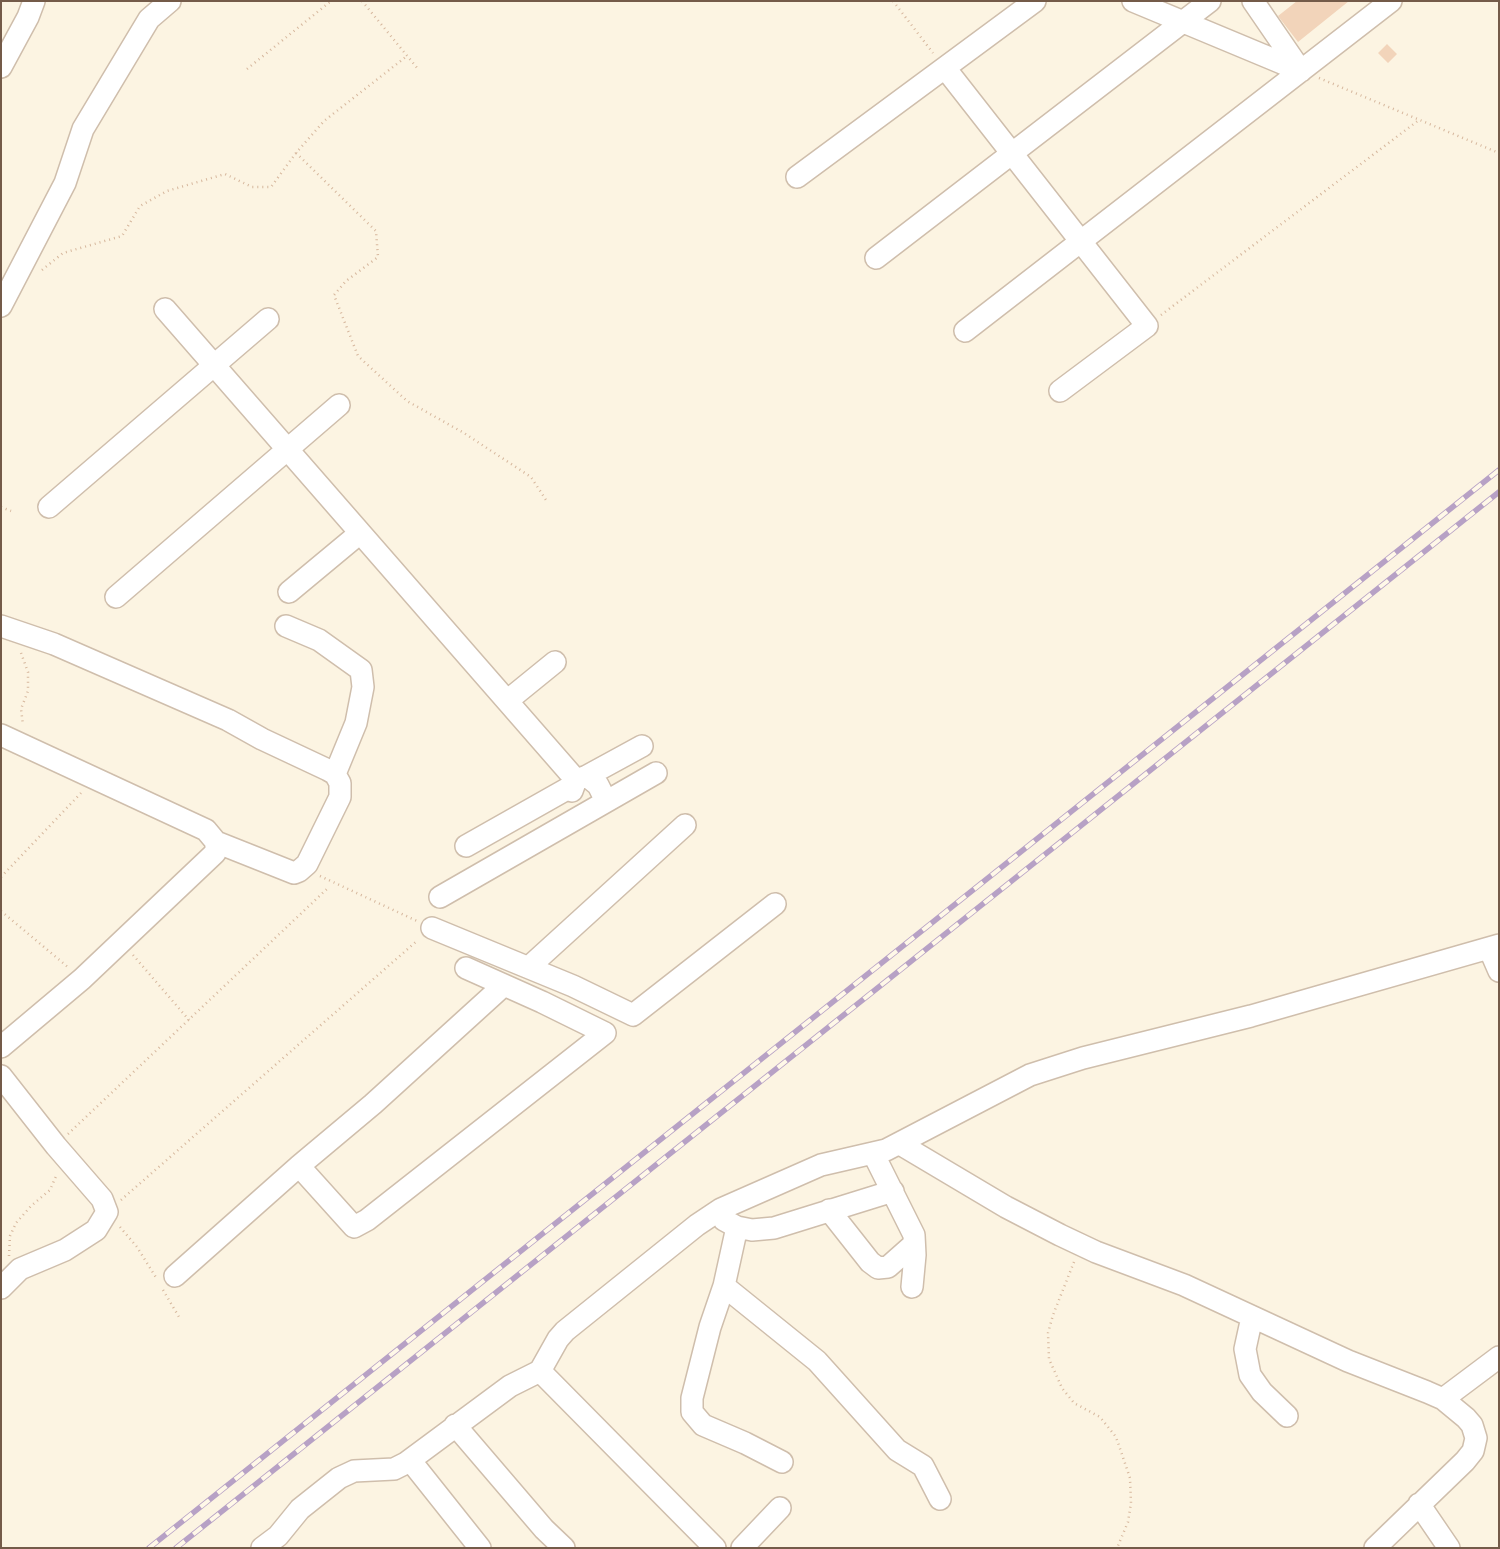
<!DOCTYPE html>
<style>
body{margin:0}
#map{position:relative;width:1500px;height:1549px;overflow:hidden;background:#fcf4e2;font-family:"Roboto Condensed",sans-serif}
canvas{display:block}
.frame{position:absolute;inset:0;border:2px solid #745b49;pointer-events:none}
</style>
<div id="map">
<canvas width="1500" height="1549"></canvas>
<div class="frame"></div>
</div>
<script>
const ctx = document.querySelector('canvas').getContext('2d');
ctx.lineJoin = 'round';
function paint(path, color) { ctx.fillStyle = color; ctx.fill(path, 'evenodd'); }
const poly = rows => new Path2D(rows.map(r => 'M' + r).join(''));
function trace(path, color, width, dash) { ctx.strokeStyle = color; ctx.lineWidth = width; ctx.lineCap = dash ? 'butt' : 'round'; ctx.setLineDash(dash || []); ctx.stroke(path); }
paint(poly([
 [1297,1,1349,1,1298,42,1278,16],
 [1387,44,1397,54,1388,63,1378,53]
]), '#f2d4ba');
const minor = poly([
 [1133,1,1301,71],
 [1253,1,1301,71],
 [1,67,28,17,34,1],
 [945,68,1147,326,1060,391],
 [797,177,1035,1],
 [876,258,1210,1],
 [1,306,65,183,83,129,149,19,170,1],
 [165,309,576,780],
 [965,331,1391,1],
 [49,507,268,319],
 [289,592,360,533],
 [116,597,339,405],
 [1,626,54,644,228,720,262,739,328,770,335,774,340,783,340,797,307,864,299,871,294,873,216,842],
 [286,626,319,640,361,670,363,687,356,723,335,774],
 [507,701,555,662],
 [1,735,206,830,216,842,216,849,215,853,82,979,1,1047],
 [587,776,642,746],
 [572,791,576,780,587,776,598,785,606,801],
 [466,846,574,785],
 [440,897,656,773],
 [432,928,573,986,633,1015,775,904],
 [1489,948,1499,971],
 [529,967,685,825],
 [466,968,542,1002,605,1033,367,1220,354,1227,299,1166,373,1104,504,985],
 [1,1076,56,1146,102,1199,107,1212,96,1230,65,1250,20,1269,1,1288],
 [900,1144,1006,1207,1060,1235,1096,1252,1184,1285,1348,1361,1427,1392,1443,1399,1466,1418,1472,1425,1476,1438,1473,1451,1465,1461,1375,1548],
 [873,1153,914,1235,915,1255,912,1287],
 [829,1210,870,1262,878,1268,888,1267,914,1244],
 [724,1220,737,1227,752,1230,774,1228,893,1191],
 [737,1227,724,1286,710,1327,692,1398,692,1412,703,1425,745,1443,782,1462],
 [175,1276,299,1166],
 [724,1286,817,1361,897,1450,923,1466,940,1499],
 [1252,1317,1245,1349,1250,1375,1262,1392,1287,1416],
 [540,1371,715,1548],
 [1443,1399,1499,1357],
 [455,1425,544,1529,564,1548],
 [410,1460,480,1548],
 [1419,1504,1449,1548],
 [262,1548,278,1536,300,1509,339,1478,354,1471,394,1469,406,1463,510,1386,540,1371,558,1339,565,1331,697,1225,721,1209,821,1165,886,1150,1030,1075,1083,1058,1251,1016,1499,945],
 [742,1548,780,1508]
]);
trace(minor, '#cfbeac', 24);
trace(poly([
 [362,1,418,69],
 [893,1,933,53],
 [247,69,331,1],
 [1319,78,1499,153],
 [296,153,376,231,378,257,346,281,334,295,358,356,407,401,464,433,531,477,546,500],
 [42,270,63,253,122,236,140,206,167,191,225,174,252,187,271,187,296,153,324,121,407,56],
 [1161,315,1419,120],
 [1,507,11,511],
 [21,653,28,672,28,691,21,709,23,725],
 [320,876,417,921],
 [1,877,81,793],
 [1,911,69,968],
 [133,955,189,1020],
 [68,1134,329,887],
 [121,1200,418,940],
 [120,1227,137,1247,157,1279],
 [9,1256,10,1236,16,1223,31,1206,50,1190,57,1174],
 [1074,1262,1053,1315,1048,1333,1049,1359,1062,1388,1074,1403,1100,1417,1116,1437,1130,1478,1131,1503,1128,1522,1117,1548],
 [163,1290,179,1317]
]), '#d6b79d', 2.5, [1, 4]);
trace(minor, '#fff', 21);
const rail = poly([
 [149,1548,1499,470],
 [176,1548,1499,492]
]);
trace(rail, '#b7a1c5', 5.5);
trace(rail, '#fff8e8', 4, [11]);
</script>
